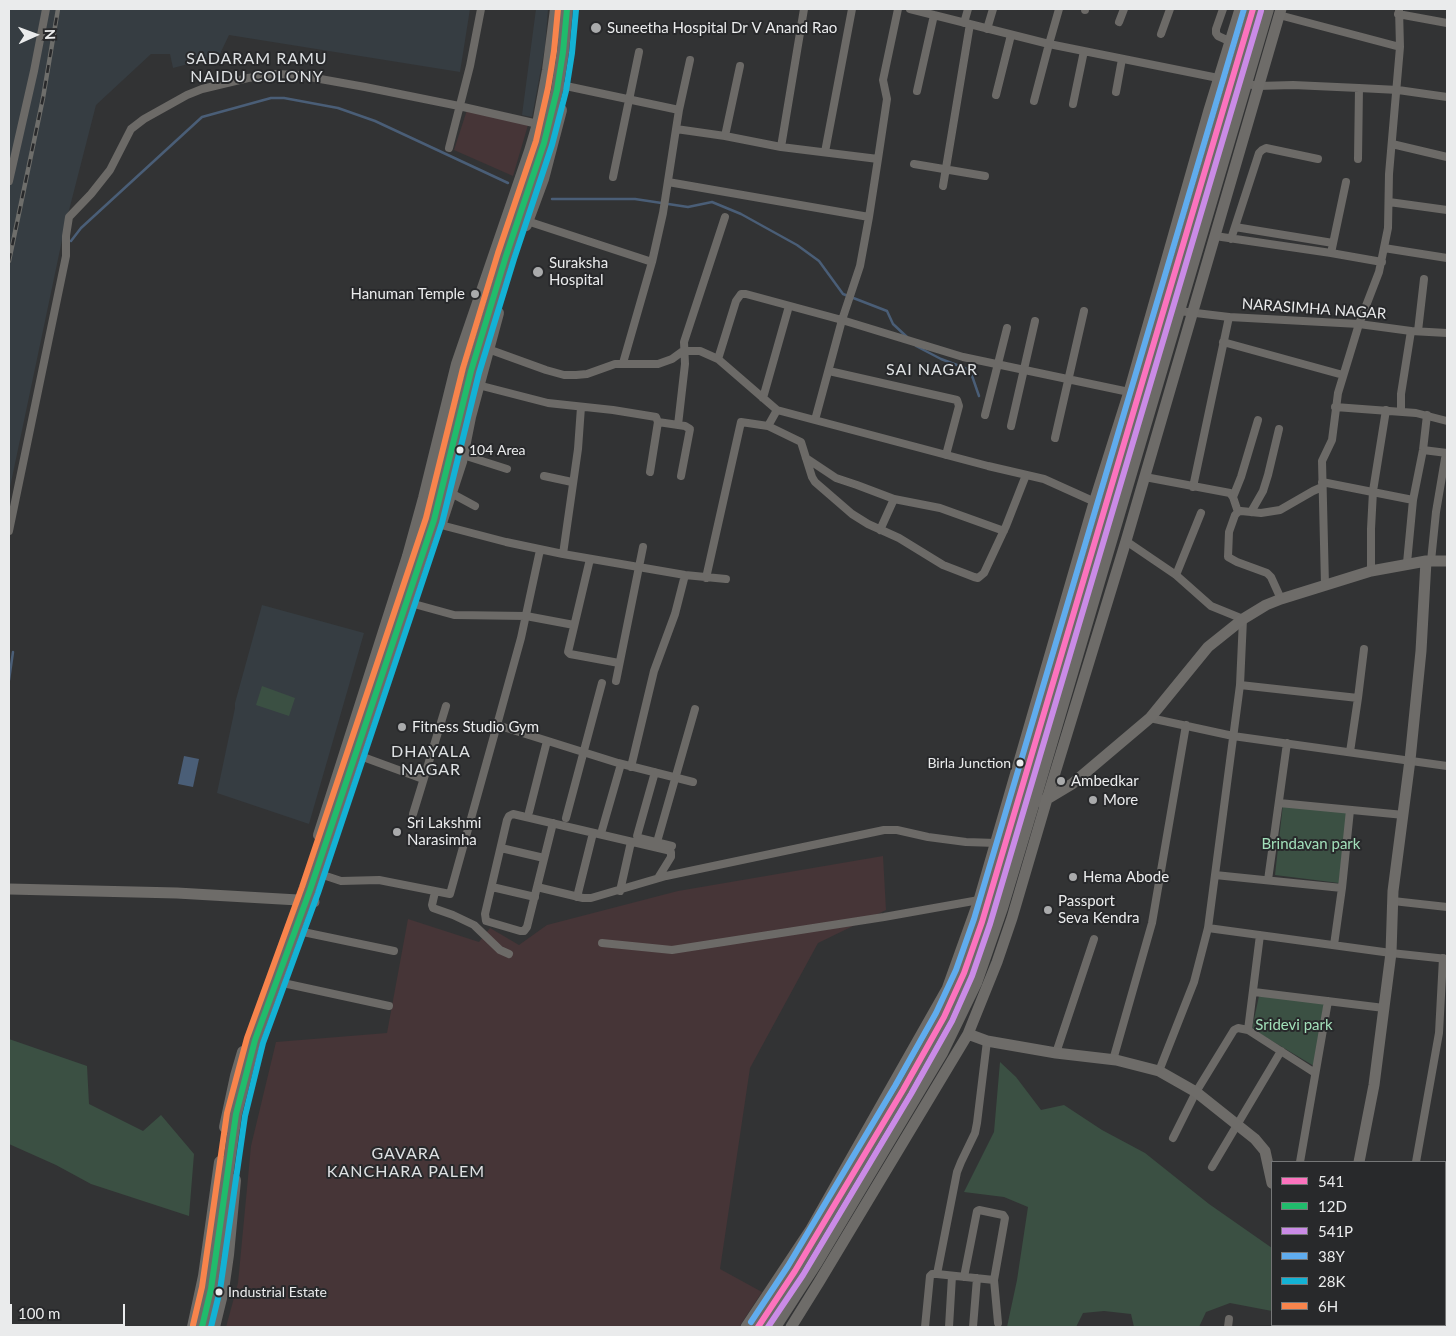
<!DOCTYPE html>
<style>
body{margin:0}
#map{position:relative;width:1456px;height:1336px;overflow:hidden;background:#323334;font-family:Lato,sans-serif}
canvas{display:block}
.frame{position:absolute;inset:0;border:10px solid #eaebec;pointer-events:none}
.legend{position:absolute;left:1271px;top:1161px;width:175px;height:165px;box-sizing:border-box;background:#28292b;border:1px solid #767778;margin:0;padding:6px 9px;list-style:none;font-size:15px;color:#eaebec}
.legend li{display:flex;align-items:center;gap:10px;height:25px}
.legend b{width:25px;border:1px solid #767778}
.north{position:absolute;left:10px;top:10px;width:50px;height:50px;-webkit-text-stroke:4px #28292b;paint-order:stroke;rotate:88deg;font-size:14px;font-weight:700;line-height:20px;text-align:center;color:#eaebec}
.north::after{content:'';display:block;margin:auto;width:18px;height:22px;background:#eaebec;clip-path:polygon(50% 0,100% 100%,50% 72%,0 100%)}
.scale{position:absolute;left:10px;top:1304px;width:115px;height:22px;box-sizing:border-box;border:2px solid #eaebec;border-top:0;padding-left:6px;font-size:15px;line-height:18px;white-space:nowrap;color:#eaebec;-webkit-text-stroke:4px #28292b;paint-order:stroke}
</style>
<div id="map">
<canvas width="1456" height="1336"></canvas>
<div class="frame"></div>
<ul class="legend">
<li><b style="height:6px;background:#fc73be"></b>541</li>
<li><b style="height:6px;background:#20bc6c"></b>12D</li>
<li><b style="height:6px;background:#ca8be6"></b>541P</li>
<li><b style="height:6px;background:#60acee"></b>38Y</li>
<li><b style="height:6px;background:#13b2d5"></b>28K</li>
<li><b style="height:6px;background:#f8844c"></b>6H</li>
</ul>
<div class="north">N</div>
<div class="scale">100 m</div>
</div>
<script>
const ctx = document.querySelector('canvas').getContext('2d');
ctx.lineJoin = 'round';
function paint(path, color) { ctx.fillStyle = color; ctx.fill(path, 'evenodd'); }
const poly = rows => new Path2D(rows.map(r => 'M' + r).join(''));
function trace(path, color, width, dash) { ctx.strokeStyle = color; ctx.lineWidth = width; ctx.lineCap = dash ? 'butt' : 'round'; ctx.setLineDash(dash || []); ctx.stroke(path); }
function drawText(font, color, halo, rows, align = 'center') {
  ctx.font = font + ' Lato,sans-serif'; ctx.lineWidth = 4; ctx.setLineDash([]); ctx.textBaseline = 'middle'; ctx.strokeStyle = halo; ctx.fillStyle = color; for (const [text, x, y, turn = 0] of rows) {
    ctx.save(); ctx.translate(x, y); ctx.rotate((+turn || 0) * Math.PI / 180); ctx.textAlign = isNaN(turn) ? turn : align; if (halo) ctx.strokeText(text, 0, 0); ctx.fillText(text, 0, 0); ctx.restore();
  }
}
paint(poly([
 [9,9,470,9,460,72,229,35,219,56,173,68,170,54,151,54,96,105,65,226,9,492],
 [536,9,548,9,545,47,532,117,522,115],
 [262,605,364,633,309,824,217,793,235,708,235,703]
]), '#363d42');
paint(poly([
 [467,110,528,125,513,176,454,150],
 [883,856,886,910,818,943,750,1068,720,1269,762,1292,739,1327,226,1327,238,1283,251,1146,276,1042,387,1033,408,919,479,942,490,928,519,945,547,925,678,891]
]), '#463537');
paint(poly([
 [262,686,295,698,289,716,256,705],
 [1283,804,1347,812,1339,883,1275,875],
 [1259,996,1324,1003,1314,1066,1252,1029],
 [9,1039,87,1066,89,1104,143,1131,161,1115,194,1154,189,1216,91,1184,56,1165,9,1144],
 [1000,1062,1016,1077,1041,1110,1064,1105,1102,1130,1145,1153,1209,1204,1272,1248,1272,1311,1230,1303,1206,1312,1199,1327,1134,1327,1131,1314,1104,1311,1083,1313,1076,1327,1007,1327,1017,1280,1028,1207,1004,1197,964,1192,994,1132]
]), '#3b5043');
paint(poly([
 [184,756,199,759,193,787,178,784]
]), '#4a5e77');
trace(poly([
 [552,199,635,199,688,207,712,202,741,214,797,245,819,261,843,294,887,311,893,324,907,337],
 [71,241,81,228,202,117,271,98,284,98,338,108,375,121,508,183],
 [916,346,941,359,970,370,979,396],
 [9,680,13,652]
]), '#4a5e77', 2.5);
trace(poly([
 [804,9,781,147,878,159,869,217,860,266,842,320,963,357,1129,392],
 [910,9,1049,44,1059,9],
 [1223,9,1216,29,1216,33,1218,36,1229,41],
 [1085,10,1085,9],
 [1398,14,1447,23],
 [1279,15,1400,47],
 [1119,22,1124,9],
 [964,23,968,9],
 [987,29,993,9],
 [1161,34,1170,9],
 [566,86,679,110,676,129,725,136,781,147],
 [917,91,934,15],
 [1116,92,1122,59],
 [996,95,1011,35],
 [1034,101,1049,44,1258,86,1293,85,1359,88,1398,90,1447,97],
 [1073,104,1084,51],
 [679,110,690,60],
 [725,136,740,66],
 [1392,144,1447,157],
 [449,148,470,66,481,9],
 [825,152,852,9],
 [878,159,887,99,883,80,898,9],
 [1358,159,1359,88],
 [914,164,985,176],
 [613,177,639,52],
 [9,181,34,71,46,9],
 [668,182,869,217],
 [943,186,970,24],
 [1389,202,1447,210],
 [527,221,652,262],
 [1235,227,1333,243],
 [1215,236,1331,253,1346,182],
 [1231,239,1259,153,1262,150,1266,148,1318,159],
 [1384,248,1447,258],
 [1331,253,1382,262],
 [1179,311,1229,317,1359,324,1411,331,1447,333],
 [1418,331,1424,279],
 [1223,342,1343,375],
 [488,349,546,370,564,375,576,375,587,374,615,364,658,364,672,359,683,351,700,351,718,359,777,410,988,466,1044,479,1095,502],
 [718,359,736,301,741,294,746,294,842,320,815,420],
 [623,363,652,262,663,213,676,129],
 [829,371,957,400,959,406,946,455],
 [478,385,548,403,613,410,656,417,658,422,650,472],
 [763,398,789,306],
 [1335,407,1416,413,1447,421],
 [1401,411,1401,394,1411,331],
 [985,415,1007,328],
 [658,422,685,426,690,429,681,476],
 [678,425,685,364,684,342,725,217],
 [768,426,801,442,812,477,815,482,852,514,868,524,899,538,943,565,974,577,978,578,984,573,1006,526,1026,475],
 [1011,426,1035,321],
 [1055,438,1084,311],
 [1423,450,1447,453],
 [463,455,507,469],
 [806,458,836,478,857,485,894,499,940,508,1004,531],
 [544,476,572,482],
 [1145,477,1230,493,1233,497,1238,512],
 [1322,482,1413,500],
 [1193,487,1229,317],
 [451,493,475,506],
 [1233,497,1241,477,1258,420],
 [1251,512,1263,491,1268,475,1279,429],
 [441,525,506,542,563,554,685,575,726,579],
 [880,530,894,499],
 [9,531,66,256,66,236,69,217,91,194,110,170,131,129,144,119,187,95,202,89,248,78,275,74,298,75,365,87,459,106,538,124],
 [1126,541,1176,575,1211,606,1243,619,1240,685,1208,928,1194,982,1159,1071],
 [563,554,578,449,581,407],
 [590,559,568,652,570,654,619,663],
 [1431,561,1436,512,1446,453],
 [1407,563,1413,500,1423,450,1427,415],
 [1371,571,1371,529,1373,491,1386,410],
 [1176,575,1201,513],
 [706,578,741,422,768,426,777,410],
 [1325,585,1322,461,1332,440,1338,393,1359,324,1379,272,1388,228,1389,174,1400,47,1399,9],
 [1281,599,1271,577,1267,573,1237,562,1228,557,1229,532,1235,515,1238,512,1241,511,1261,513,1280,510,1313,491,1322,487],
 [414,604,454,615,526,616,574,625],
 [616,681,643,547],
 [1240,685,1358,698,1350,752],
 [1358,698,1364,649],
 [1150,718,1233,736,1447,766],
 [497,725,521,638,540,550],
 [363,757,423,779],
 [631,767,654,671,675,614,685,575],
 [655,772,637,836,639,838,672,846],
 [1279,803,1404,815],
 [529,812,547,741],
 [413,814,446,706],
 [566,818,602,683],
 [553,823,527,927,524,931,520,931,486,921,485,914,507,820,509,816,513,814,667,850,671,852,671,857,658,878],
 [602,830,621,764],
 [657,842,695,709],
 [501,848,544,858],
 [323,875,341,881,379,880,450,894,497,725,618,763,693,782],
 [1215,875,1342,888,1350,810],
 [1268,880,1287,743],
 [492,887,535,897],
 [537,887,583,898,591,898,666,876,884,830,897,830,928,837,966,842,996,843],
 [620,891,631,842],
 [435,892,432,905,433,908,453,915,474,925,500,950,509,954],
 [577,897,593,833],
 [1393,901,1447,907],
 [1208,928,1391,953,1447,959],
 [303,932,394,951],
 [1260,935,1248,1030,1315,1073],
 [602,943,672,950,884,917,979,900],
 [1334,945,1342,888],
 [283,983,389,1006],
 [1254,992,1384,1008],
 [1056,1053,1094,939],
 [1113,1060,1152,923,1186,725],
 [1173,1138,1196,1092,1234,1030,1238,1028,1248,1030],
 [1300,1162,1328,1001],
 [1416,1162,1439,1033,1443,958],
 [1212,1167,1281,1051],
 [1445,1215,1447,1205],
 [937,1274,994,1280],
 [964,1277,977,1211,979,1210,1003,1215,1005,1218,994,1280,998,1323],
 [925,1327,930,1276,932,1274,937,1274,957,1172,961,1162,975,1133,977,1123,987,1041],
 [949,1327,952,1276],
 [973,1327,977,1278],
 [1228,1327,1229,1319],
 [1280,1327,1280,1326],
 [1334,1327,1334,1325]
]), '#6c6a67', 8);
trace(poly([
 [1011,795,1034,802,1047,799,1072,784,1150,718,1208,647,1243,619,1266,605,1281,599,1371,571,1426,561,1447,561],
 [9,889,177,893,298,900,314,902],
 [968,1034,987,1041,1056,1053,1116,1060,1159,1071,1196,1092,1255,1139,1265,1151,1272,1183],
 [1359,1162,1374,1085,1391,953,1393,891,1410,760,1421,651,1426,561],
 [1445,1285,1447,1286],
 [746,1327,811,1229,947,989,979,900,1093,506,1129,392,1209,110,1240,9],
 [791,1327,819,1282,968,1034,997,962,1012,918,1047,799,1126,541,1281,9]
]), '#6e6c69', 11);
trace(poly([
 [526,225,543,179,561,110],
 [441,523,461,462,470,417,498,313],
 [319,835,408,556,424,498,457,364,530,151,538,124,548,70,556,9],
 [225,1127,236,1076,243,1052],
 [193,1327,204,1276,220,1162],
 [202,1327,211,1289,236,1114,255,1040,310,890,434,520,471,371,506,256,544,143,557,90,563,52,567,9],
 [214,1327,223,1290,228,1255,235,1180],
 [758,1327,795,1271,903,1090,944,1017,964,973,982,922,1253,9],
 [775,1327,817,1262,942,1053,976,983,1002,908,1034,802,1268,9]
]), '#6c6a67', 12);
const rail = poly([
 [9,261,43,98,58,9]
]);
trace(rail, '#6e6e6b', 4.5);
trace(rail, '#28292b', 2.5, [8]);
trace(poly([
 [758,1327,795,1271,903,1090,944,1017,964,973,982,922,1253,9]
]), '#fc73be', 6);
trace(poly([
 [202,1327,211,1289,236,1114,255,1040,310,890,434,520,471,371,506,256,544,143,557,90,563,52,567,9]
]), '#20bc6c', 6);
trace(poly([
 [768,1327,803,1275,911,1094,952,1021,972,976,990,924,1261,11]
]), '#ca8be6', 6);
trace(poly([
 [751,1322,788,1266,895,1086,936,1013,956,970,974,919,1244,9]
]), '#60acee', 6);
trace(poly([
 [211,1327,220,1290,245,1116,263,1043,318,893,442,523,479,373,514,259,552,145,566,91,572,53,576,10]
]), '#13b2d5', 6);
trace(poly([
 [193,1325,202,1287,227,1113,247,1038,302,887,426,518,463,368,498,253,536,141,548,88,554,51,558,9]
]), '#f8844c', 6);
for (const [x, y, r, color] of [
 [596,28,6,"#aaabac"],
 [538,272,6,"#aaabac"],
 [475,294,5,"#aaabac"],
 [460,450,4.5,"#eaebec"],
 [402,727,5,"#aaabac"],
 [1020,763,4.5,"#eaebec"],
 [1061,781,5,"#aaabac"],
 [1093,800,5,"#aaabac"],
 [397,832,5,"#aaabac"],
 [1073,877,5,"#aaabac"],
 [1048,910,5,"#aaabac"],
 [219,1292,4.5,"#eaebec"]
]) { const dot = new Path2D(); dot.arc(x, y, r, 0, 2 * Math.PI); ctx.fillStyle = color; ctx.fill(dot); trace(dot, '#28292b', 2); }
drawText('14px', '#eaebec', '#28292b', [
 ["104 Area",469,450],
 ["Birla Junction",1011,763,"right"],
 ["Industrial Estate",228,1292]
], 'left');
drawText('15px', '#eaebec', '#28292b', [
 ["Suneetha Hospital Dr V Anand Rao",607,28],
 ["Suraksha",549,263],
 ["Hospital",549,280],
 ["Hanuman Temple",465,294,"right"],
 ["Fitness Studio Gym",412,727],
 ["Ambedkar",1071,781],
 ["More",1103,800],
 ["Sri Lakshmi",407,823],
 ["Narasimha",407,840],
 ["Hema Abode",1083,877],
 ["Passport",1058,901],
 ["Seva Kendra",1058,918]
], 'left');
drawText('15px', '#eaebec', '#28292b', [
 ["NARASIMHA NAGAR",1314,309,4]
]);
drawText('15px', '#a2e0ba', '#28292b', [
 ["Brindavan park",1311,844],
 ["Sridevi park",1294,1025]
]);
ctx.letterSpacing = '1px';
drawText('16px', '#dee1e3', '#28292b', [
 ["SADARAM RAMU",257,59],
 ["NAIDU COLONY",257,77],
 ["SAI NAGAR",932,370],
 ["DHAYALA",431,752],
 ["NAGAR",431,770],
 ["GAVARA",406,1154],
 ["KANCHARA PALEM",406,1172]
]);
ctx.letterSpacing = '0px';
</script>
